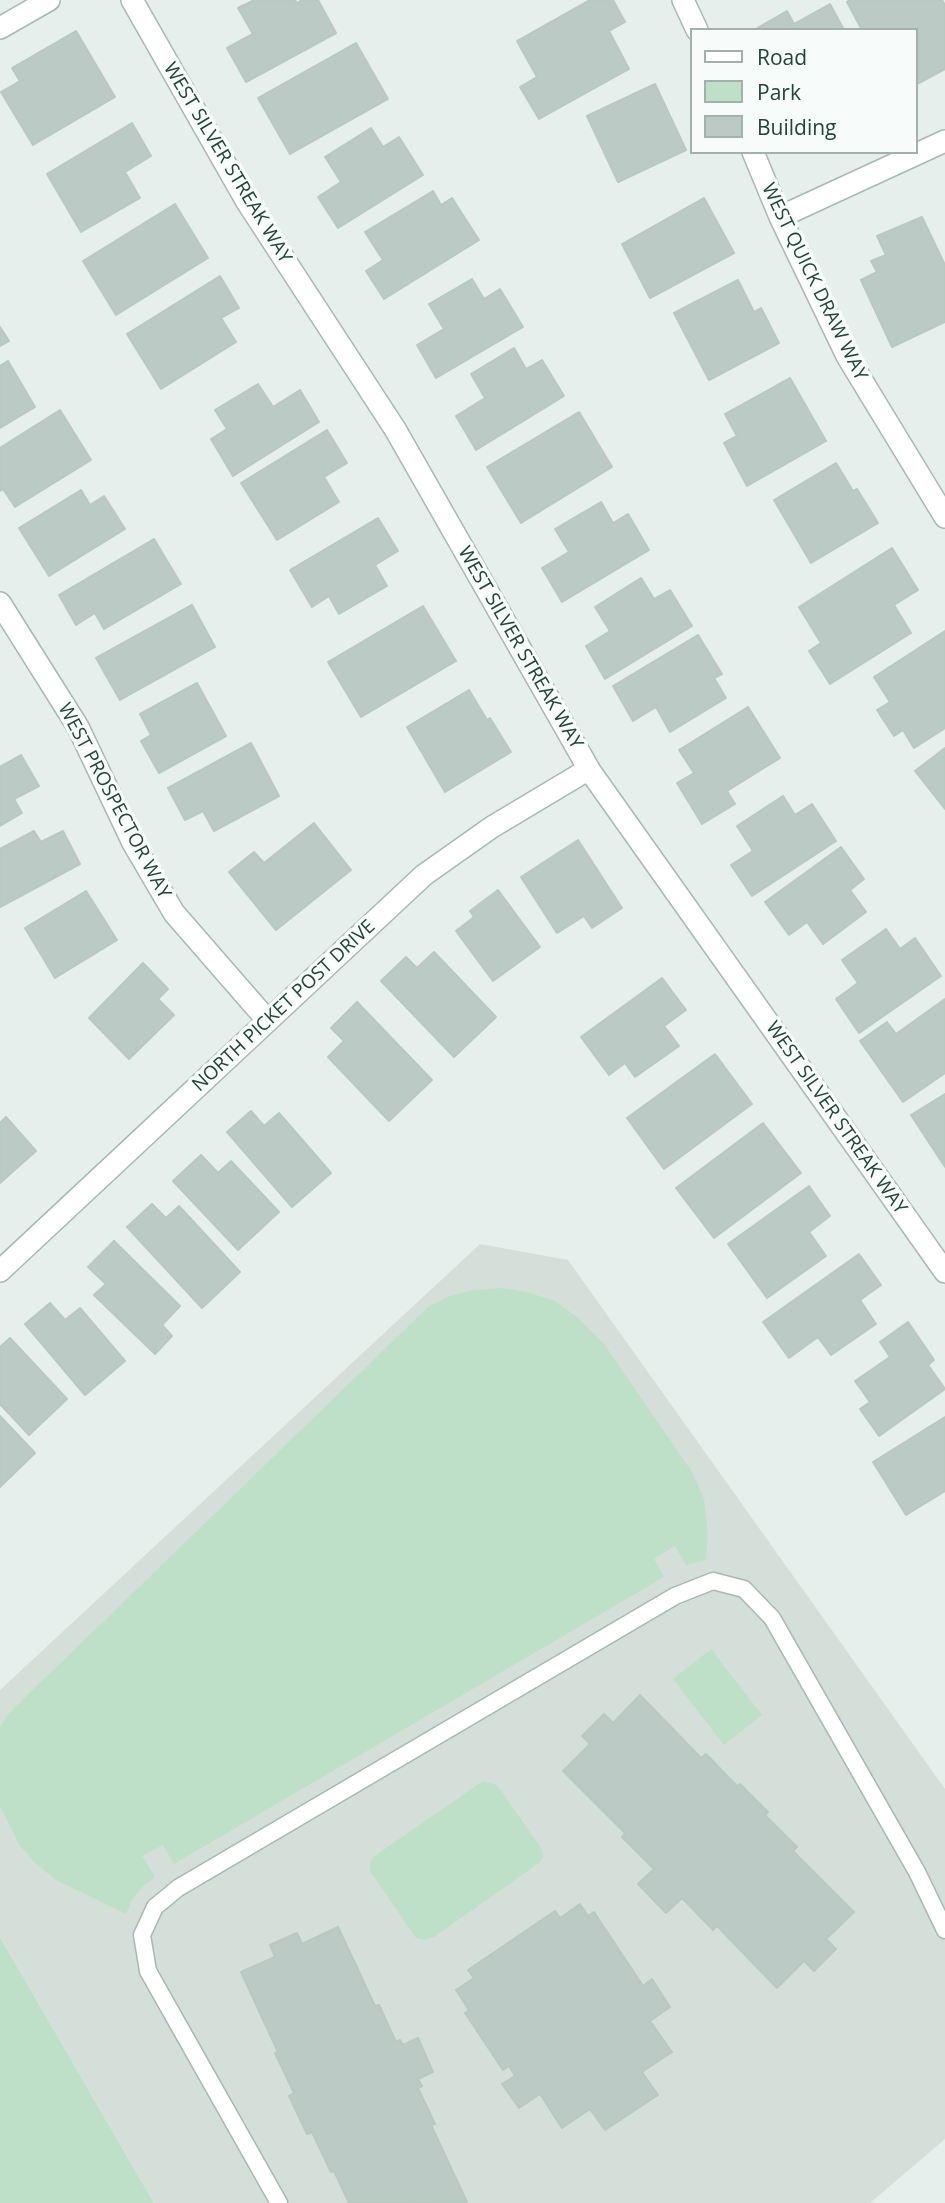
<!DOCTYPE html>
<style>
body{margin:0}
#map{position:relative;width:945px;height:2203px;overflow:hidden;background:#e6efeb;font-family:"Open Sans",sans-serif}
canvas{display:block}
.legend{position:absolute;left:690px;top:28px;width:228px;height:126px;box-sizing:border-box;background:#f7fbf9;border:2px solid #a3b1ad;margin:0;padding:9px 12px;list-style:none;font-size:21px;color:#24423a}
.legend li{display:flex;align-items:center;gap:14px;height:35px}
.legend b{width:35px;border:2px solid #a3b1ad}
</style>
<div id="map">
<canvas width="945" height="2203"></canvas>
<ul class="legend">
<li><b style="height:9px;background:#fff"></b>Road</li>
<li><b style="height:19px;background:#bfe0c8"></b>Park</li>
<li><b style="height:19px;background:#bbcac4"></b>Building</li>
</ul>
</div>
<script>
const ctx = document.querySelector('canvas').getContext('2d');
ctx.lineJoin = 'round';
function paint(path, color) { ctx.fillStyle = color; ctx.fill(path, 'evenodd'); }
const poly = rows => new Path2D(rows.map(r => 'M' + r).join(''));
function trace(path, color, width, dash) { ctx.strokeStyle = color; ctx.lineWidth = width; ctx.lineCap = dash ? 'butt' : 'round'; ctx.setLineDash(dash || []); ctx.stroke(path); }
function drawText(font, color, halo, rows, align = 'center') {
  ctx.font = font + ' "Open Sans",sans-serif'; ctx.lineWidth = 7; ctx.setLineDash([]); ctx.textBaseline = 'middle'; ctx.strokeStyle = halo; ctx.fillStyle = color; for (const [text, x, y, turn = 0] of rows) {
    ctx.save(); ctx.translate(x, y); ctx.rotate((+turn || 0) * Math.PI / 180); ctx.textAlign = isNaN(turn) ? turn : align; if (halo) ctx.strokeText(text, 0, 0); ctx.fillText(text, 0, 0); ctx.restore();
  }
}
paint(poly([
 [480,1244,568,1260,945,1789,945,2139,870,2203,154,2203,0,1937,0,1690]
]), '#d4dfda');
paint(poly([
 [501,1288,527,1292,555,1301,577,1317,604,1344,692,1472,704,1499,708,1533,706,1560,686,1565,675,1546,654,1559,664,1577,174,1864,163,1845,142,1856,155,1877,143,1886,133,1898,126,1914,56,1880,35,1863,20,1846,0,1806,0,1726,9,1713,428,1307,447,1297,473,1290],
 [711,1649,762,1715,724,1745,673,1679],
 [483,1781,497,1785,541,1848,543,1857,539,1863,434,1937,425,1940,416,1938,370,1871,370,1863,373,1857],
 [0,1937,154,2203,0,2203]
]), '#bfe0c8');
const building = poly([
 [254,0,295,0,297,3,302,0,318,0,336,33,246,82,227,48,253,34,238,8,254,0],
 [590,0,613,0,625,22,609,31,629,69,539,119,520,87,537,77,517,41,590,0],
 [850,0,942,0,945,5,945,69,915,85,915,30,862,30,847,2,850,0],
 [830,4,844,30,754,30,787,11,794,24,830,4],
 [76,31,115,97,33,145,1,92,20,81,12,68,76,31],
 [356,43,388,99,290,154,258,98,356,43],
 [655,84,686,150,618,182,587,116,655,84],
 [132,123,151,156,125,172,140,198,81,232,47,174,132,123],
 [371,128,383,147,399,137,423,175,338,228,318,197,341,182,325,157,371,128],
 [433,191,441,205,452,198,479,240,384,299,366,271,383,260,365,232,433,191],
 [704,198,734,253,650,298,622,244,704,198],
 [175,204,208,258,116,315,83,261,175,204],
 [922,217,945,265,945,322,892,347,861,280,877,272,871,261,886,255,877,236,922,217],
 [220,276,239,308,221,318,236,342,161,389,127,334,220,276],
 [472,279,484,299,500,289,523,327,436,378,417,345,444,329,429,304,472,279],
 [738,280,754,312,761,308,779,343,709,380,674,313,738,280],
 [0,327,9,341,0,346,0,327],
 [514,348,526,369,542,360,564,396,476,450,456,416,485,398,471,374,514,348],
 [8,361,35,407,0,428,0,366,8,361],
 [790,378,826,441,747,486,724,443,737,436,725,414,790,378],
 [258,384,273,407,300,390,319,422,233,476,211,439,227,429,215,410,258,384],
 [60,410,91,460,15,507,3,489,0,491,0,448,60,410],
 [579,412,612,467,521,523,487,467,579,412],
 [327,430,347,463,324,477,339,502,277,540,241,483,327,430],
 [836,463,853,491,857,489,878,523,811,563,774,500,836,463],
 [81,490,90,505,104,496,125,529,49,576,19,528,81,490],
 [601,502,613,523,628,514,649,550,562,602,542,568,569,552,555,529,601,502],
 [378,518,398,551,375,565,387,586,339,614,329,596,312,607,290,570,378,518],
 [154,539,181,584,104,629,95,613,76,625,59,595,154,539],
 [892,548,918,590,894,605,911,633,830,684,809,651,821,643,799,607,892,548],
 [641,578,654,599,670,590,692,626,605,679,586,646,610,631,595,607,641,578],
 [192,605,215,647,120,700,96,658,192,605],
 [423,606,456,661,361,717,328,662,423,606],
 [945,631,945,728,914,748,903,730,894,736,877,710,890,702,874,677,945,631],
 [698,635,722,674,714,678,726,698,670,732,656,707,633,721,613,686,698,635],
 [197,683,226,736,159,773,141,741,151,735,140,714,197,683],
 [469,690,487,720,490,718,511,752,445,792,407,727,469,690],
 [748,707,780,758,727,791,735,804,702,824,677,783,694,773,679,750,748,707],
 [251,743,279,796,214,831,203,811,185,820,168,788,251,743],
 [945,748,945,809,915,771,945,748],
 [21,755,39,786,14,799,22,813,0,826,0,767,21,755],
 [783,796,795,815,812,804,836,841,752,896,731,865,753,851,737,826,783,796],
 [314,823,351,870,276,930,229,872,254,852,264,863,314,823],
 [34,831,41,842,63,831,80,864,0,907,0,849,34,831],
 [578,840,622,908,592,928,584,916,557,933,521,877,578,840],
 [841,847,864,879,850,890,866,912,823,944,807,922,789,935,765,902,841,847],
 [498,890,540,947,493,981,456,931,474,917,470,911,498,890],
 [86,891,117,940,55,978,25,928,86,891],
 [886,929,900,949,915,938,941,976,859,1033,836,999,858,983,842,960,886,929],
 [434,952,496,1017,454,1057,381,981,406,957,417,968,434,952],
 [143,963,168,989,158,999,174,1015,129,1059,89,1018,143,963],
 [662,978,686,1010,664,1026,679,1046,635,1077,625,1063,609,1075,581,1037,662,978],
 [945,999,945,1073,903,1102,860,1041,887,1022,896,1034,945,999],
 [357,1002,432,1080,389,1121,328,1057,344,1041,331,1028,357,1002],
 [715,1054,752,1104,664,1169,627,1118,715,1054],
 [945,1094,945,1167,911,1115,945,1094],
 [251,1111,264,1126,279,1113,331,1173,292,1207,227,1132,251,1111],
 [6,1117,36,1151,0,1183,0,1123,6,1117],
 [763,1123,801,1173,714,1238,676,1188,763,1123],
 [201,1155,218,1173,231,1161,279,1212,238,1250,173,1181,201,1155],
 [809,1186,830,1216,809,1232,826,1256,767,1298,728,1244,809,1186],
 [152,1204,166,1218,179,1206,240,1272,202,1308,127,1227,152,1204],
 [114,1241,180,1306,162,1325,172,1336,155,1354,94,1295,106,1284,88,1267,114,1241],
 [859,1254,881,1285,860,1300,876,1324,831,1355,818,1337,789,1358,763,1322,859,1254],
 [50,1303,65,1320,80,1308,125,1361,85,1395,25,1324,50,1303],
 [908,1322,934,1360,928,1365,945,1389,879,1436,860,1409,870,1402,855,1381,890,1357,880,1342,908,1322],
 [10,1338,67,1399,29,1435,0,1404,0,1347,10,1338],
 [0,1416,35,1453,0,1487,0,1416],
 [945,1417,945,1491,906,1515,873,1462,945,1417],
 [640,1695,701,1758,706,1754,737,1786,740,1784,768,1812,765,1815,797,1847,793,1851,854,1912,826,1939,836,1949,814,1971,804,1961,777,1988,717,1926,713,1930,682,1898,666,1913,638,1884,654,1869,622,1837,625,1833,563,1771,590,1744,582,1736,604,1714,613,1723,640,1695],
 [580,1904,588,1916,594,1912,643,1986,652,1979,670,2007,650,2021,672,2052,642,2072,658,2095,605,2130,590,2109,562,2128,540,2094,519,2108,502,2084,515,2076,509,2066,503,2070,465,2013,469,2010,456,1990,474,1978,468,1970,555,1911,560,1918,580,1904],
 [338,1927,375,2006,379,2005,396,2042,400,2040,403,2045,418,2038,433,2072,418,2079,422,2086,418,2088,435,2124,431,2125,467,2202,349,2203,334,2171,331,2172,312,2132,307,2134,289,2096,294,2093,275,2053,278,2052,241,1972,275,1957,270,1945,297,1933,302,1944,338,1927]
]);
paint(building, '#bbcac4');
trace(building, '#b8c9c2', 2);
const service = poly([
 [279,2203,148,1971,142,1935,155,1907,178,1888,675,1596,713,1581,744,1589,772,1618,917,1872,945,1930]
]);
const minor = poly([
 [132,0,247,202,395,429,590,771,945,1272],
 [683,0,697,30],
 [0,28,49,0],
 [753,152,780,217,847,356,945,517],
 [780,217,945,141],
 [0,603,78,727,133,843,174,913,268,1021],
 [0,1271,424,875,492,827,589,769]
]);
trace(service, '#a8b8b2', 19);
trace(minor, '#a8b8b2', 24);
trace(service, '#fff', 16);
trace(minor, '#fff', 21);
drawText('19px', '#24423a', '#f7fbf9', [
 ["WEST SILVER STREAK WAY",227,163,59],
 ["WEST QUICK DRAW WAY",814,282,64],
 ["WEST SILVER STREAK WAY",520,648,60],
 ["WEST PROSPECTOR WAY",114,801,62],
 ["NORTH PICKET POST DRIVE",284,1006,-43],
 ["WEST SILVER STREAK WAY",836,1118,55]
]);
</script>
